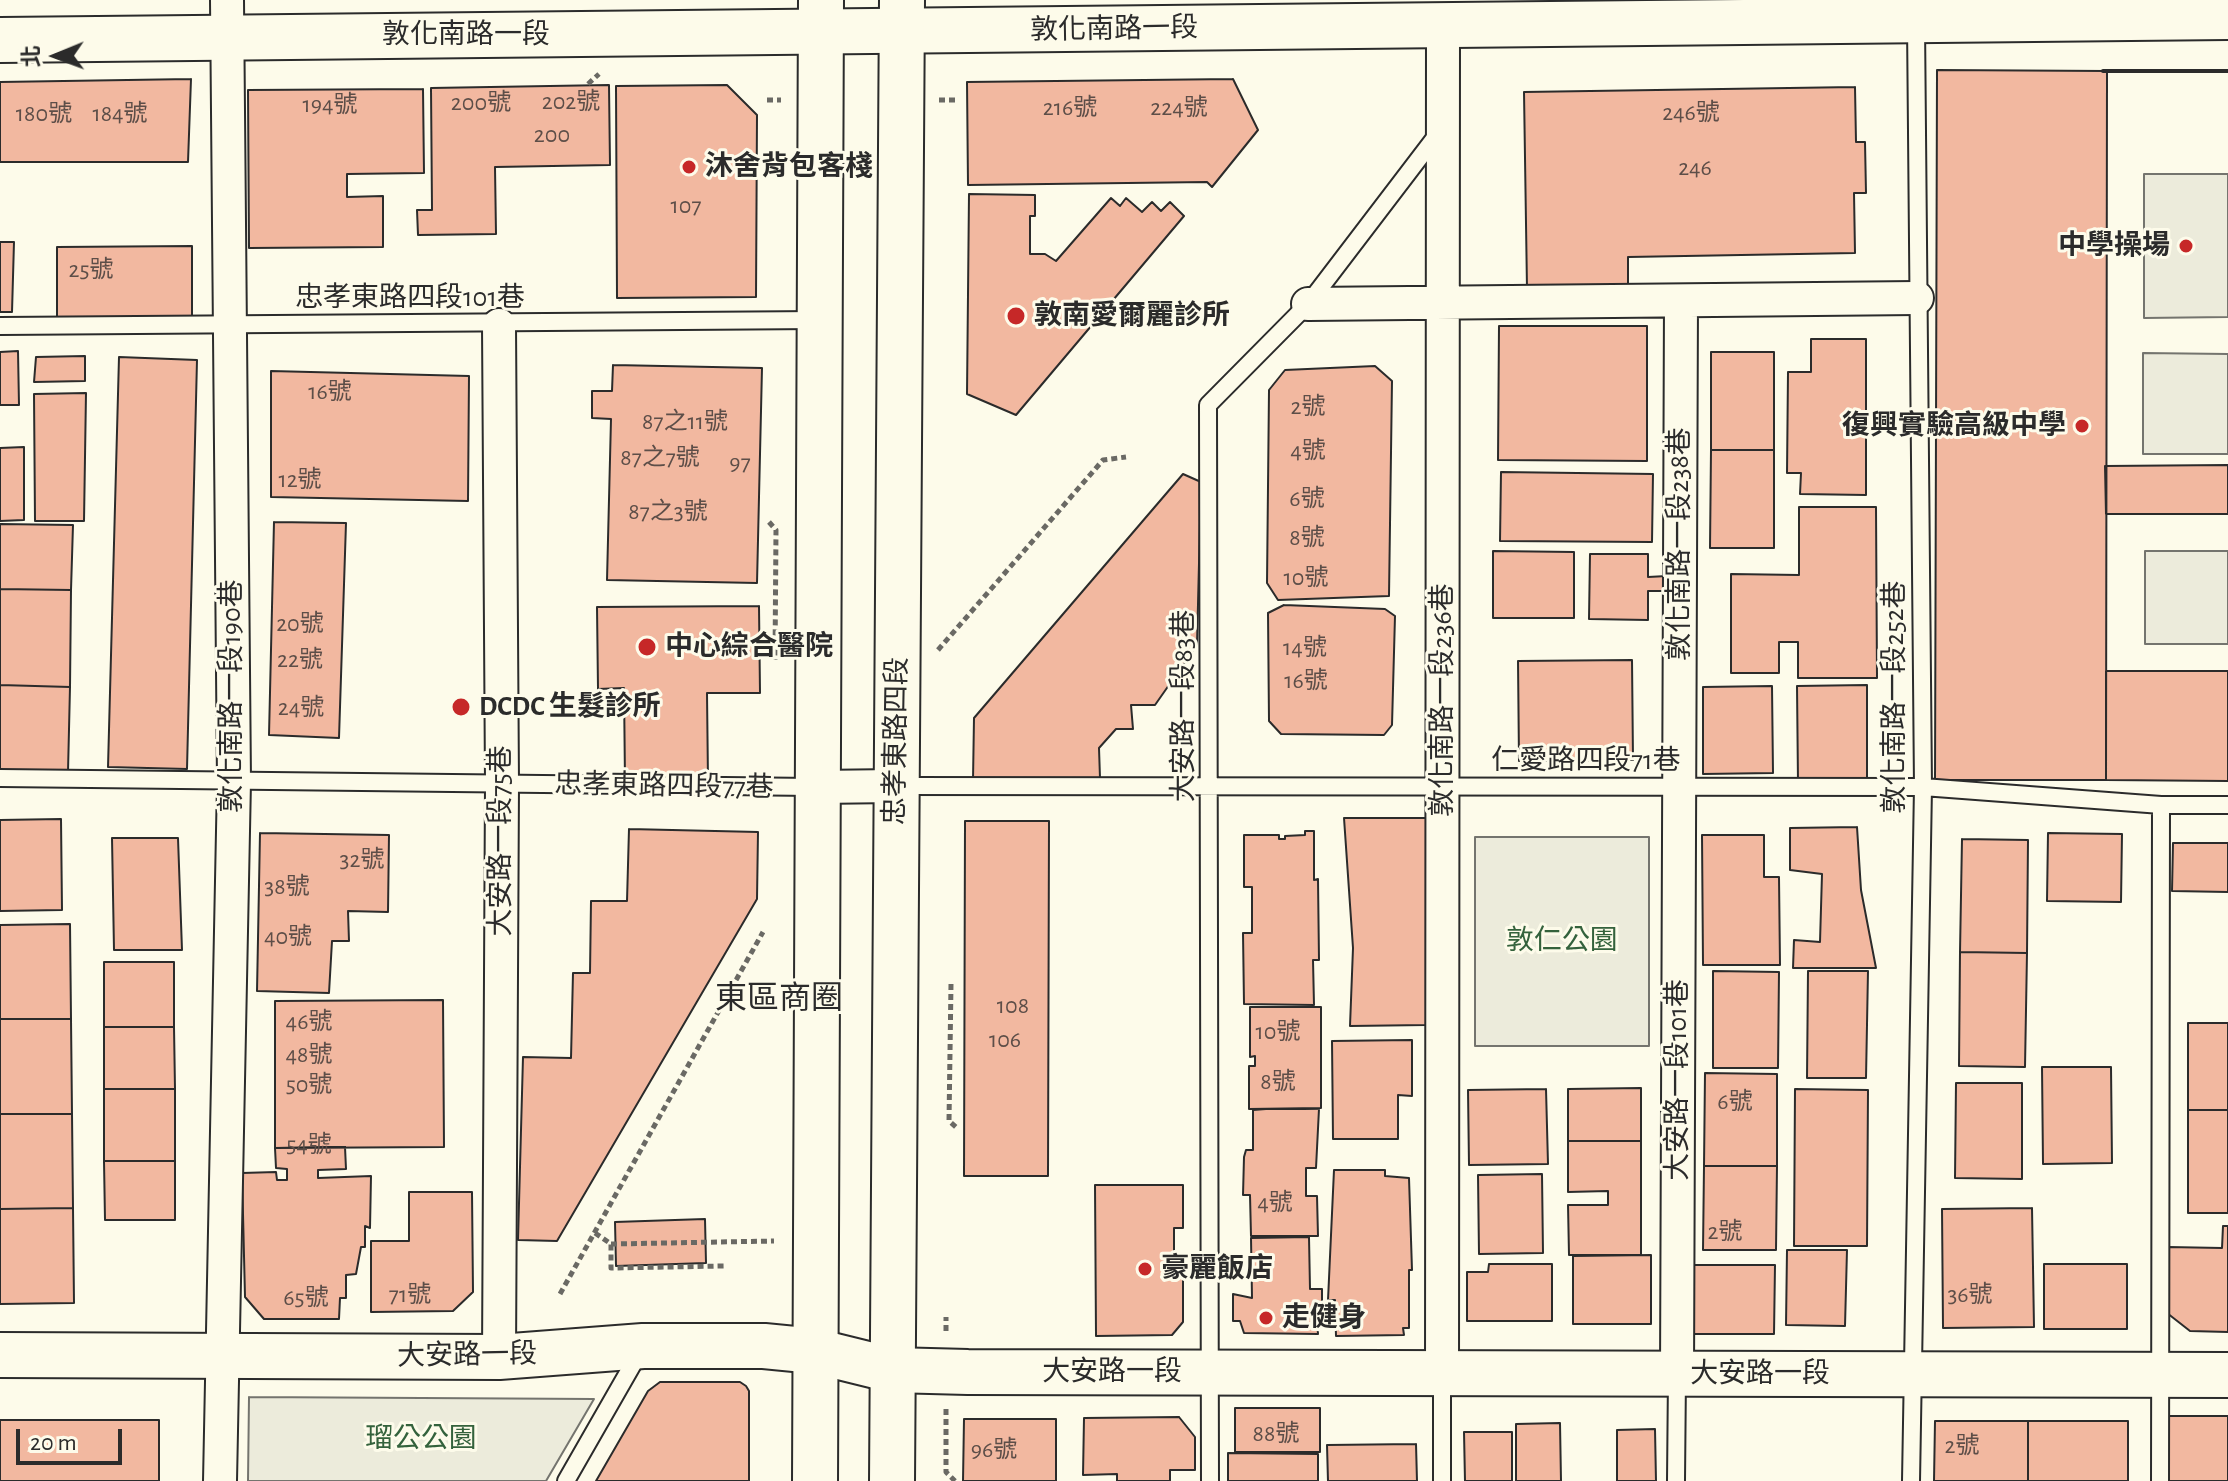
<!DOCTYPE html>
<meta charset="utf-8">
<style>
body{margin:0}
#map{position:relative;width:2228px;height:1481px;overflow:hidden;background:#fdfbea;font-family:"Alegreya Sans","Noto Sans TC",sans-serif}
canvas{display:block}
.north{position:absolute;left:16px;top:16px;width:80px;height:80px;-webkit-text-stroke:6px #fdfbea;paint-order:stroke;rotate:269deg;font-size:22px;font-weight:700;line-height:32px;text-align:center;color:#2b2b2b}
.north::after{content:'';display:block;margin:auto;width:28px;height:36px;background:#2b2b2b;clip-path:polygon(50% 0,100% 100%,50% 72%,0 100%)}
.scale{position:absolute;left:16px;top:1429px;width:106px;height:36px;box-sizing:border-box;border:4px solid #2b2b2b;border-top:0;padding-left:10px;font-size:24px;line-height:28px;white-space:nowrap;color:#2b2b2b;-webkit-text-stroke:6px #fdfbea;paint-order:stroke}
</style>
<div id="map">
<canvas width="2228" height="1481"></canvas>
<div class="north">北</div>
<div class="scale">20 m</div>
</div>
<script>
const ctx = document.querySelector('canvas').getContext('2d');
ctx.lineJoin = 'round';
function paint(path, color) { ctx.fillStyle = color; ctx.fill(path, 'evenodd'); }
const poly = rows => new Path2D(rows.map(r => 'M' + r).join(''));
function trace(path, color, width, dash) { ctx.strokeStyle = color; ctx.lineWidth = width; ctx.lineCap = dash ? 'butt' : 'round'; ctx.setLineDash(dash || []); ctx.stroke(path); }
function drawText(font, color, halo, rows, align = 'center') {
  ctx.font = font + ' "Alegreya Sans","Noto Sans TC",sans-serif'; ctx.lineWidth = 6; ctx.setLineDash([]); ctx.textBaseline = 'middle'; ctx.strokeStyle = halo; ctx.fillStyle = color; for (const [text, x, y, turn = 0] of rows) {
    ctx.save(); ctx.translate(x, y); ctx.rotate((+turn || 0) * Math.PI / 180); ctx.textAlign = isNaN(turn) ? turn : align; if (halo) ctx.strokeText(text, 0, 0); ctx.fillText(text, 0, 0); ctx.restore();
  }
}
const green = poly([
 [2144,174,2228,174,2228,317,2144,318,2144,174],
 [2143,353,2228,354,2228,454,2143,454,2143,353],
 [2145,551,2228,551,2228,644,2145,644,2145,551],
 [1475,837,1649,837,1649,1046,1475,1046,1475,837],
 [249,1397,594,1399,546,1481,248,1481,249,1397]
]);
paint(green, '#ecebdb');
trace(green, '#74746e', 2);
const building = poly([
 [1937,70,2107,71,2106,780,1935,780,1937,70],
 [191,79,188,162,0,162,0,82,191,79],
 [1233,79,1258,130,1212,187,1207,182,968,185,967,82,1233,79],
 [609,85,610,165,495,167,496,234,418,235,417,210,432,210,431,88,609,85],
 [727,85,757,115,756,297,617,298,616,86,727,85],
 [1855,87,1856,142,1865,142,1866,193,1854,193,1855,253,1628,257,1628,287,1527,289,1524,92,1855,87],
 [423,89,424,173,347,174,347,197,383,196,383,247,249,248,248,90,423,89],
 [969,194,1035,195,1035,216,1030,216,1030,254,1045,254,1056,261,1111,198,1120,206,1126,198,1142,212,1152,202,1161,211,1170,202,1184,216,1016,415,967,394,969,194],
 [0,242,14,242,12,312,0,312,0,242],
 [192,246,192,323,57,320,57,247,192,246],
 [1499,326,1647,326,1647,461,1498,460,1499,326],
 [1811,339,1866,339,1866,495,1800,494,1801,473,1787,473,1788,372,1811,372,1811,339],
 [18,351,19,405,0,405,0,352,18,351],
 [1711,352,1774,352,1774,450,1711,450,1711,352],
 [85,356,85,381,34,382,36,357,85,356],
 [119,357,197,360,187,769,108,767,119,357],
 [613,365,762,368,757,583,607,580,611,419,592,418,592,391,612,391,613,365],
 [1375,366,1392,381,1389,596,1278,600,1267,583,1269,390,1285,370,1375,366],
 [271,371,469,376,468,501,271,497,271,371],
 [86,393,84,521,35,521,34,394,86,393],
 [24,447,24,520,0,521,0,448,24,447],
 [1711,450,1774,450,1774,548,1710,548,1711,450],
 [2228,465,2228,514,2106,514,2105,466,2228,465],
 [1501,472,1653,474,1652,542,1500,541,1501,472],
 [1183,474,1201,482,1197,645,1155,705,1131,705,1133,729,1116,729,1099,748,1100,778,973,780,974,718,1183,474],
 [1799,507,1876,507,1877,678,1798,678,1798,642,1779,642,1779,673,1731,673,1731,574,1799,575,1799,507],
 [274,522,346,523,339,738,269,735,274,522],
 [0,524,73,525,71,590,0,589,0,524],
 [1493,551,1574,552,1574,618,1493,618,1493,551],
 [1590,554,1648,554,1648,577,1667,576,1667,591,1648,591,1648,620,1589,619,1590,554],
 [0,589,71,590,70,687,0,685,0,589],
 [1284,605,1385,609,1395,616,1392,725,1384,735,1281,734,1269,721,1268,613,1284,605],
 [759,606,760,693,707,693,708,781,625,782,624,688,598,689,597,607,759,606],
 [1632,660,1633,760,1519,761,1518,661,1632,660],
 [2106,671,2228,671,2228,781,2106,780,2106,671],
 [0,685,70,687,68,772,0,771,0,685],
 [1867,685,1867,783,1798,783,1797,686,1867,685],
 [1772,686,1773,773,1703,774,1703,687,1772,686],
 [1344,818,1426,818,1426,1025,1350,1026,1353,948,1344,818],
 [61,819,62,910,0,911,0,820,61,819],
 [965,821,1049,821,1048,1176,964,1176,965,821],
 [1857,827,1861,890,1876,968,1793,968,1794,940,1820,942,1822,874,1790,870,1790,828,1857,827],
 [629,829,758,832,757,899,557,1241,518,1240,523,1057,571,1058,573,973,590,973,591,901,627,901,629,829],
 [1305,831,1314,831,1314,880,1318,879,1319,960,1313,960,1314,1005,1244,1004,1243,933,1252,933,1252,887,1244,887,1244,835,1279,835,1279,839,1285,839,1285,836,1305,835,1305,831],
 [260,833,389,835,388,912,348,911,349,941,332,941,329,993,257,991,260,833],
 [2048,833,2122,834,2121,902,2047,901,2048,833],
 [1702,835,1764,835,1764,877,1779,877,1780,965,1703,965,1702,835],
 [112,838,178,838,182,950,114,950,112,838],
 [1962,839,2028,840,2027,953,1960,952,1962,839],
 [2173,843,2228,843,2228,892,2172,891,2173,843],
 [70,924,71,1019,0,1019,0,925,70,924],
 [1960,952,2027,953,2025,1067,1959,1066,1960,952],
 [104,962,174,962,174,1027,104,1027,104,962],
 [1713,971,1779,972,1778,1068,1713,1068,1713,971],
 [1808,971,1868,971,1866,1078,1807,1078,1808,971],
 [443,1000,444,1147,275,1148,275,1001,443,1000],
 [1250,1007,1321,1007,1321,1108,1249,1109,1249,1066,1255,1066,1255,1056,1250,1057,1250,1007],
 [0,1019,71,1019,72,1114,0,1114,0,1019],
 [2188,1023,2228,1023,2228,1110,2188,1110,2188,1023],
 [104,1027,174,1027,175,1089,104,1089,104,1027],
 [1412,1040,1412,1096,1398,1095,1398,1139,1333,1139,1332,1041,1412,1040],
 [2042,1067,2111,1067,2112,1163,2043,1164,2042,1067],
 [1705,1073,1777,1074,1777,1166,1704,1166,1705,1073],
 [1956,1083,2022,1083,2022,1179,1955,1178,1956,1083],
 [1641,1088,1641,1141,1568,1141,1568,1089,1641,1088],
 [104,1089,175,1089,175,1161,104,1161,104,1089],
 [1546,1089,1548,1164,1469,1165,1468,1090,1546,1089],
 [1795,1089,1868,1090,1867,1246,1794,1246,1795,1089],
 [1266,1109,1319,1109,1316,1168,1306,1168,1306,1196,1317,1196,1318,1236,1251,1236,1250,1195,1243,1195,1244,1157,1246,1150,1253,1150,1253,1110,1266,1109],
 [2188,1110,2228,1110,2228,1213,2188,1213,2188,1110],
 [0,1114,72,1114,73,1208,0,1209,0,1114],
 [1568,1141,1641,1141,1641,1255,1569,1255,1568,1205,1608,1205,1608,1191,1568,1192,1568,1141],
 [345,1147,346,1169,318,1170,318,1178,371,1176,370,1228,365,1226,365,1247,361,1247,356,1274,346,1275,346,1298,340,1298,339,1319,264,1319,245,1297,242,1173,276,1172,277,1180,287,1180,287,1169,276,1168,275,1148,345,1147],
 [104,1161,175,1161,175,1220,105,1220,104,1161],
 [1704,1166,1777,1166,1776,1250,1703,1250,1704,1166],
 [1334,1170,1385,1170,1385,1176,1409,1178,1412,1270,1409,1270,1409,1328,1403,1328,1404,1335,1336,1336,1335,1300,1328,1300,1334,1170],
 [1542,1174,1543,1253,1479,1254,1478,1175,1542,1174],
 [1095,1185,1183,1185,1183,1228,1174,1228,1174,1258,1183,1258,1183,1322,1172,1335,1096,1336,1095,1185],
 [409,1192,472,1192,473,1292,453,1311,371,1312,371,1241,409,1241,409,1192],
 [73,1208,74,1303,0,1304,0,1209,73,1208],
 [2032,1208,2034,1327,1943,1328,1942,1209,2032,1208],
 [705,1219,706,1263,616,1266,615,1222,705,1219],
 [2223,1226,2228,1226,2228,1332,2190,1331,2167,1313,2168,1247,2222,1248,2223,1226],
 [1309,1237,1310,1289,1322,1289,1322,1320,1317,1320,1318,1334,1244,1333,1240,1321,1233,1321,1233,1294,1252,1298,1251,1238,1309,1237],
 [1787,1250,1847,1250,1845,1326,1786,1325,1787,1250],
 [1651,1255,1651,1324,1573,1324,1573,1256,1651,1255],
 [1489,1264,1552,1264,1552,1321,1467,1321,1467,1272,1488,1272,1489,1264],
 [2044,1264,2127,1264,2127,1329,2044,1329,2044,1264],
 [1691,1265,1775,1265,1774,1334,1690,1334,1691,1265],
 [660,1382,740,1382,746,1386,749,1391,749,1481,596,1481,648,1391,660,1382],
 [1235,1408,1320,1408,1320,1452,1235,1452,1235,1408],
 [2168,1416,2228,1416,2228,1481,2168,1481,2168,1416],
 [1179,1417,1195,1437,1195,1470,1170,1470,1170,1481,1117,1481,1117,1474,1083,1475,1084,1418,1179,1417],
 [964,1419,1056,1419,1056,1481,963,1481,964,1419],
 [0,1420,159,1420,159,1481,0,1481,0,1420],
 [1935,1421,2028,1421,2028,1481,1934,1481,1935,1421],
 [2028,1421,2128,1421,2128,1481,2028,1481,2028,1421],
 [1560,1423,1561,1481,1516,1481,1516,1424,1560,1423],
 [1655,1429,1656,1481,1617,1481,1617,1430,1655,1429],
 [1464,1432,1512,1432,1512,1481,1465,1481,1464,1432],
 [1416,1444,1417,1481,1328,1481,1327,1445,1416,1444],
 [1228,1453,1318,1454,1318,1481,1228,1481,1228,1453]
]);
paint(building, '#f2b8a0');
trace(building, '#2b2b2b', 2);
const lane = poly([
 [0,326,819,320],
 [0,778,814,787],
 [897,786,1923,787,2161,805,2228,805],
 [566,1481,641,1350],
 [1210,1481,1208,405,1308,304,1440,131],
 [1442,1481,1442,1375],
 [1676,1481,1677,1375],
 [1911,1481,1923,787,1916,23],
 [2160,1481,2161,805]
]);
const street = poly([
 [1308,304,1917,298],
 [817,787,895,786],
 [499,1357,502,784,499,325],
 [1442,1374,1443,25],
 [1677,1374,1681,301],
 [220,1481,234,781,227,0]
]);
const secondary = poly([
 [0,40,2228,17],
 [0,1355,499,1357,643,1346,764,1346,815,1351,892,1370,968,1372,2228,1375]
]);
const primary = poly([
 [815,1481,821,0],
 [892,1481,902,0]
]);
trace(lane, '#2b2b2b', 20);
trace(street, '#2b2b2b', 36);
trace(secondary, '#2b2b2b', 48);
trace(primary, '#2b2b2b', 48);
trace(poly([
 [588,84,599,74],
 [767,100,781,100],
 [939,100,958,100],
 [769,522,776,530,775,660],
 [938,650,1103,460,1126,457],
 [951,984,949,1121,958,1129],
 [595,1233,611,1244,611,1268,724,1266],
 [611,1244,774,1241],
 [560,1294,763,932],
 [946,1331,946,1317],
 [946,1409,946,1472,955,1481]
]), '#6a6964', 5, [6, 4]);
trace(lane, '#fdfbea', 16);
trace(street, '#fdfbea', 32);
trace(secondary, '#fdfbea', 44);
trace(primary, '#fdfbea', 44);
trace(poly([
 [2103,71,2228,71]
]), '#2b2b2b', 4);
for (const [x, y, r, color] of [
 [689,167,8,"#c62828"],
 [2186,246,8,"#c62828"],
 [1016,316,10,"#c62828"],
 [2082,426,8,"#c62828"],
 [647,647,10,"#c62828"],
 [461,707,10,"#c62828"],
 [1145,1269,8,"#c62828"],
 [1266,1318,8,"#c62828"]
]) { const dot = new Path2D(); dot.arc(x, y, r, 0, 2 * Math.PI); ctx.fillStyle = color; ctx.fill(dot); trace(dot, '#fdfbea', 3); }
drawText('24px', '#5d4e48', null, [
 ["202號",571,102],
 ["200號",481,103],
 ["194號",330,105],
 ["216號",1070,108],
 ["224號",1179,108],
 ["246號",1691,113],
 ["180號",44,114],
 ["184號",120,114],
 ["200",552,135],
 ["246",1695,168],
 ["107",686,206],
 ["25號",91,270],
 ["16號",330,392],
 ["2號",1308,407],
 ["87之11號",685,422],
 ["4號",1308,451],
 ["87之7號",660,458],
 ["97",740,463],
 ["12號",300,480],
 ["6號",1307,499],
 ["87之3號",668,512],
 ["8號",1307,538],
 ["10號",1306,578],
 ["20號",300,624],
 ["14號",1305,648],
 ["22號",300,660],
 ["16號",1306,681],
 ["24號",301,708],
 ["32號",362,860],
 ["38號",287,887],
 ["40號",288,937],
 ["108",1013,1006],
 ["46號",309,1022],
 ["10號",1278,1032],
 ["106",1005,1040],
 ["48號",309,1055],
 ["8號",1278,1082],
 ["50號",309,1085],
 ["6號",1735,1102],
 ["54號",309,1145],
 ["4號",1275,1203],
 ["2號",1725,1232],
 ["71號",410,1295],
 ["36號",1970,1295],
 ["65號",306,1298],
 ["88號",1276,1434],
 ["2號",1962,1446],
 ["96號",994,1450]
]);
drawText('28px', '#2b2b2b', '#fdfbea', [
 ["敦化南路一段",1114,29,-1],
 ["敦化南路一段",466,35],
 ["忠孝東路四段101巷",410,298],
 ["敦化南路一段238巷",1680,544,-90],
 ["敦化南路一段190巷",232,696,-90],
 ["敦化南路一段252巷",1895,697,-90],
 ["敦化南路一段236巷",1443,700,-90],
 ["大安路一段83巷",1184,706,-90],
 ["忠孝東路四段",896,741,-89],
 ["仁愛路四段71巷",1586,761],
 ["忠孝東路四段77巷",664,786,1],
 ["大安路一段75巷",501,841,-90],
 ["大安路一段101巷",1678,1080,-90],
 ["大安路一段",467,1355,-1],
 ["大安路一段",1112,1372],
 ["大安路一段",1760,1374]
]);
drawText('bold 28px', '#2b2b2b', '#fdfbea', [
 ["沐舍背包客棧",705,167],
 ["中學操場",2170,246,"right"],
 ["敦南愛爾麗診所",1034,316],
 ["復興實驗高級中學",2066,426,"right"],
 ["中心綜合醫院",665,647],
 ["DCDC 生髮診所",479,707],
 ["豪麗飯店",1161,1269],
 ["走健身",1282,1318]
], 'left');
drawText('28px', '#34623c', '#fdfbea', [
 ["敦仁公園",1562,941],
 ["瑠公公園",421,1439]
]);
drawText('32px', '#2b2b2b', '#fdfbea', [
 ["東區商圈",779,998]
]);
</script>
